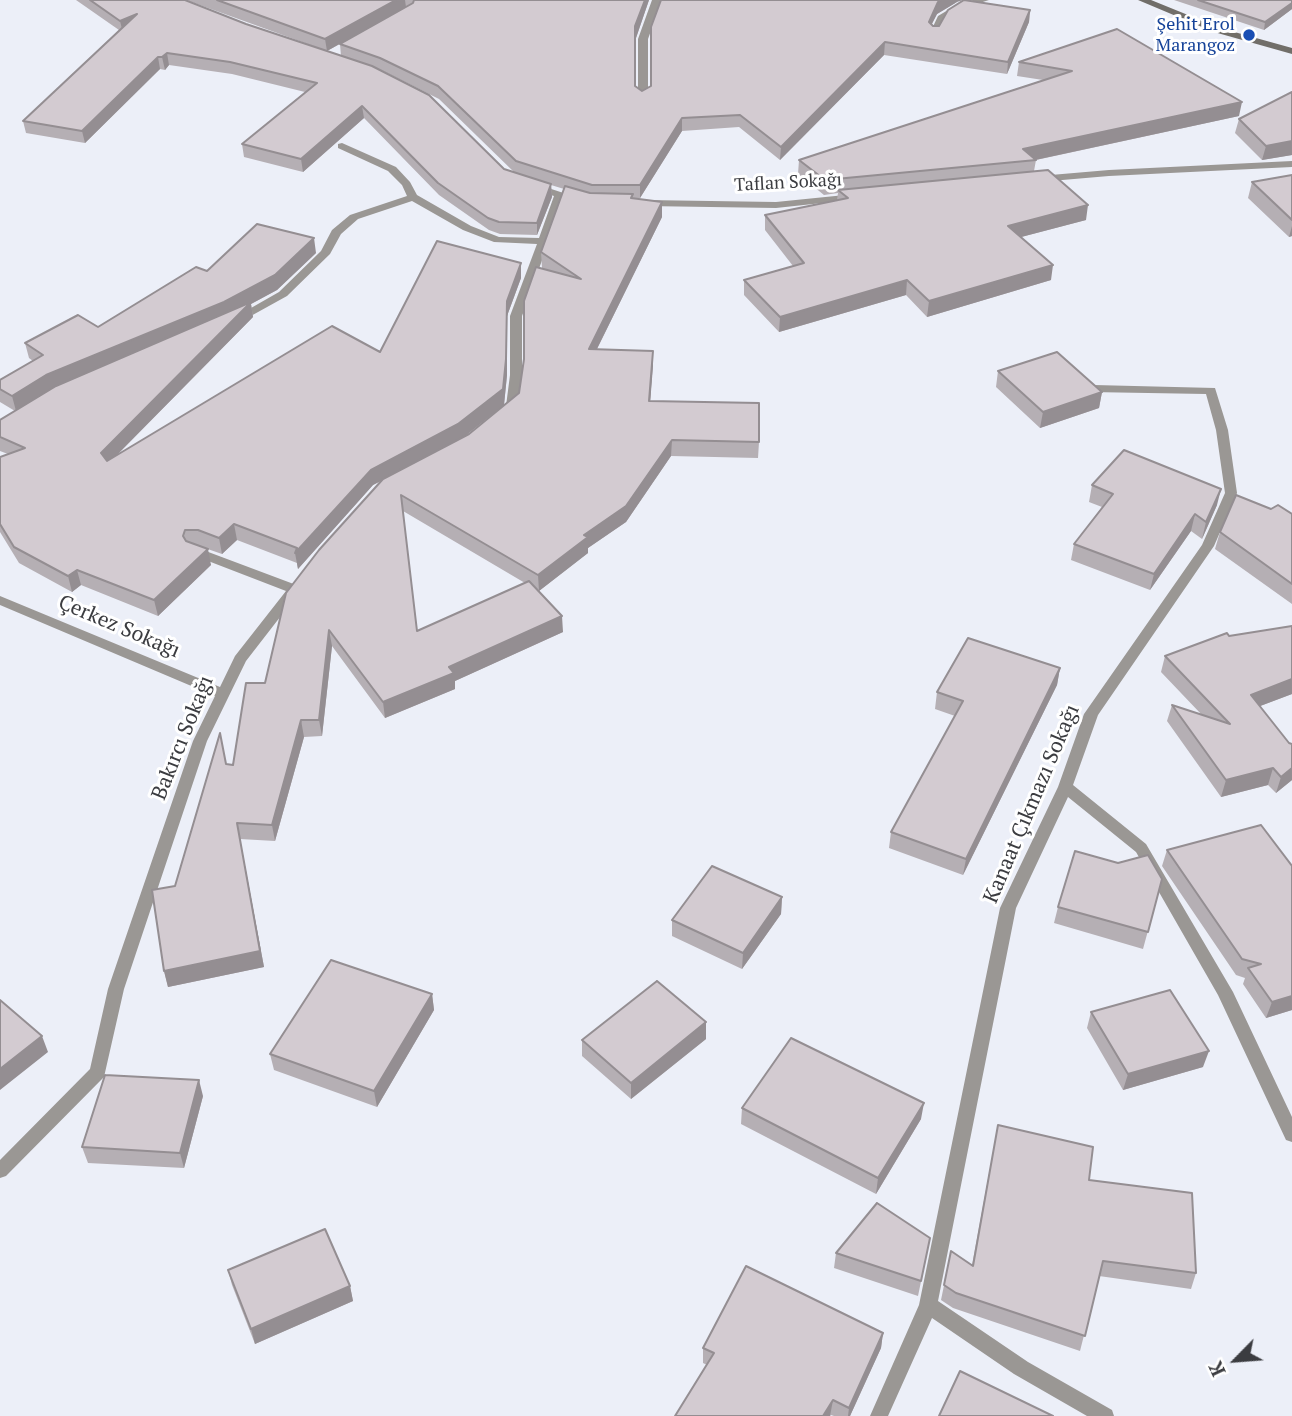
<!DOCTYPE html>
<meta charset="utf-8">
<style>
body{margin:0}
#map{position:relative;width:1292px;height:1416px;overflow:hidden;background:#eceff8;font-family:"PT Serif",serif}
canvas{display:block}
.north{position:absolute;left:1201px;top:1325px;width:70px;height:70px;-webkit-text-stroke:5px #fff;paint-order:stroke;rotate:245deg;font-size:19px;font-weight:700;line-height:28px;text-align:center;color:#3b3c40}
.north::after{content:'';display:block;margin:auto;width:24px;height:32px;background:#3b3c40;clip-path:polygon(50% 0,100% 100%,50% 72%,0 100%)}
</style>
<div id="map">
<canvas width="1292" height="1416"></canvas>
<div class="north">K</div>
</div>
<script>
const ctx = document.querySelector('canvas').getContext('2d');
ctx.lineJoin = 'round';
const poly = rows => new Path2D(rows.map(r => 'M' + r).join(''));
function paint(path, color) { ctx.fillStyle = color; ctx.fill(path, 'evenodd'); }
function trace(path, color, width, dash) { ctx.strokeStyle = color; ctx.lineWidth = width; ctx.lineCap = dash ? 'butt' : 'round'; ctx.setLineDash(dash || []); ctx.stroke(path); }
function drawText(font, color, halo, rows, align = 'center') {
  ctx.font = font + ' "PT Serif",serif'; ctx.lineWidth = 6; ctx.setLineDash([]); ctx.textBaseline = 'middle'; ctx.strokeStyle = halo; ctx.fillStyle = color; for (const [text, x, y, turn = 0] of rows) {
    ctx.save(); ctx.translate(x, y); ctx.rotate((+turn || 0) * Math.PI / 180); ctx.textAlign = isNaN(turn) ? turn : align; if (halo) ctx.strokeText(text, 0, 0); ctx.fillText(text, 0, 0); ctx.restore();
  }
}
paint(poly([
 [652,0,662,0,648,39,648,98,643,101,638,98,638,39,652,0],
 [973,0,989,0,964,8,945,20,938,35,932,35,930,33,938,16,958,4,973,0],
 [342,143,396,167,410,182,417,195,471,226,499,237,539,238,554,196,531,189,531,185,539,185,585,200,580,203,564,199,522,316,522,375,518,407,508,416,504,417,498,413,506,406,510,375,510,316,537,244,494,242,463,230,412,201,358,219,341,234,330,254,287,296,240,322,232,322,230,320,279,292,321,251,332,230,350,215,407,196,402,185,388,171,338,148,338,144,342,143],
 [1292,161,1292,167,1109,176,1039,182,1034,179,1039,176,1109,170,1292,161],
 [855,194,860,197,859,199,776,208,645,206,640,203,645,200,776,202,855,194],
 [1094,385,1215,388,1228,430,1237,493,1214,546,1098,715,1073,785,1146,844,1233,992,1292,1117,1292,1142,1286,1140,1218,995,1136,852,1068,797,1016,908,938,1301,1028,1362,1112,1410,1114,1416,1087,1416,1014,1374,932,1318,888,1416,870,1416,919,1305,1000,908,1058,787,1084,714,1202,545,1225,493,1216,430,1206,394,1090,392,1090,386,1094,385],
 [195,547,299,586,301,590,246,661,207,741,124,989,104,1077,6,1176,0,1178,0,1160,90,1069,108,989,193,741,215,696,0,605,0,596,220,687,235,656,286,591,190,554,189,551,195,547]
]), '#9a9794');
paint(poly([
 [1138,0,1151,0,1220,28,1292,48,1292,54,1214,32,1138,0]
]), '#716e69');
paint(poly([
 [76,0,185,0,246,24,341,56,340,44,407,7,327,51,186,0,649,0,636,38,635,86,642,91,957,2,937,14,932,24,933,26,939,26,1030,10,1029,22,1007,74,884,55,780,160,739,127,682,131,640,198,633,198,662,202,662,217,597,349,653,351,650,401,759,442,758,458,671,456,626,522,588,548,588,553,539,591,537,590,563,632,455,681,455,689,385,718,332,646,322,736,304,737,275,841,240,839,264,967,168,987,164,971,175,886,227,764,233,765,265,683,381,481,373,485,298,569,297,563,237,540,222,554,199,546,211,565,158,616,81,585,72,592,19,563,0,532,0,457,8,454,0,451,0,420,15,411,0,402,0,380,33,361,29,358,25,343,98,327,207,271,316,253,277,290,251,304,253,317,118,454,380,352,521,263,521,278,507,316,507,375,504,405,461,439,469,434,519,393,545,270,542,268,541,252,564,189,551,185,552,197,537,235,500,234,489,230,439,195,364,118,303,172,244,157,242,144,305,92,232,74,169,65,165,70,160,69,85,143,26,133,23,121,119,30],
 [373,67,381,70,439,99,515,173,504,169],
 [403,511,525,583,417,631],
 [1174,0,1292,0,1292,9,1264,30],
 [1117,29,1239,116,1036,160,1034,171,1086,220,1021,237,1051,280,927,317,906,295,779,332,744,295,744,280,793,266,765,230,765,215,837,200,838,193,824,195,798,174,799,160,1043,80,1017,76,1019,62],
 [1292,92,1292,155,1262,160,1235,133,1239,119],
 [1292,175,1292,236,1289,237,1248,198,1252,182],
 [998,371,1102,392,1099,408,1040,428,996,387],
 [1092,485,1217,505,1202,539,1191,531,1150,590,1071,560,1074,544,1102,507,1089,502],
 [1271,509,1292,514,1292,604,1215,549,1220,532],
 [1292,626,1292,694,1260,706,1289,743,1292,744,1292,780,1276,793,1268,785,1221,797,1167,721,1172,705,1201,714,1161,672,1165,656,1229,636],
 [1060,668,1057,685,963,875,889,848,891,832,955,716,935,709,937,692],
 [1167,850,1292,866,1292,1010,1266,1018,1243,984,1245,978,1236,975,1162,866],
 [1162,879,1143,949,1054,923,1058,907],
 [782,897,781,914,742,969,672,936,672,920],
 [432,994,434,1010,377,1107,274,1070,270,1054],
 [1091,1012,1203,1067,1123,1090,1087,1028],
 [706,1039,631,1099,582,1056,582,1040],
 [203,1096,184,1168,88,1163,82,1147],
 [742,1108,921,1119,876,1194,741,1124],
 [998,1125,1089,1180,1196,1273,1191,1289,1099,1276,1080,1351,953,1308,941,1300,951,1251,972,1265],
 [930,1238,918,1296,834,1268,836,1253],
 [228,1270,350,1286,353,1301,255,1344,232,1285],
 [883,1333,881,1348,850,1416,834,1416,831,1415,830,1416,675,1416,707,1365,703,1363,703,1348]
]), '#b5afb4');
paint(poly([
 [396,0,405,0,406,7,327,51,325,39],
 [645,0,649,0,636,38,635,26],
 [941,0,963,0,957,2,937,14,927,33,929,22,938,2],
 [1292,3,1292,9,1264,30,1265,22],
 [1030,10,1029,22,1007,74,1008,62],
 [137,14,123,33,120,21],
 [885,42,884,55,780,160,781,147],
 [167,53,169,65,165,70,162,57],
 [158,57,160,69,85,143,82,131],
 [1242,102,1239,116,1035,160,1023,149],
 [362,106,364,118,303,172,301,159],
 [682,118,682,131,640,198,640,185],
 [1292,141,1292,155,1262,160,1266,146],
 [551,184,552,197,537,235,537,223],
 [662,202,662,217,589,365,589,349],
 [1088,205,1086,220,1006,241,1008,226],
 [1292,226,1292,236,1289,237],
 [314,238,316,253,277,290,251,304,253,317,104,468,16,411,12,396,46,375],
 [521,263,521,278,507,316,507,375,504,405,460,440,373,485,298,569,295,553,507,301],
 [1053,265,1051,280,927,317,929,301],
 [907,280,906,295,779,332,780,317],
 [653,351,653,366,649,417,649,401],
 [1102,392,1099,408,1040,428,1043,412],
 [672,440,671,456,626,522,588,548,588,553,539,591,538,575,584,535],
 [1221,489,1217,505,1202,539,1206,522],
 [1195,514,1191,531,1150,590,1154,574],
 [234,524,237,540,222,554,219,538],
 [208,549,211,565,158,616,154,600],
 [77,570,81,585,72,592,68,576],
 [562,616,563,632,455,681,455,689,385,718,383,702,449,667],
 [329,630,332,646,322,736,319,720],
 [1060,668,1057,685,963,875,966,859],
 [1292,679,1292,694,1247,711,1251,695],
 [301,720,304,737,275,841,272,825],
 [1273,768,1268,785,1221,797,1226,780],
 [1292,768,1292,780,1276,793,1281,777],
 [240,839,264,967,168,987,164,971],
 [782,897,781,914,742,969,743,953],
 [432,994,434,1010,377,1107,374,1091],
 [1292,996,1292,1010,1266,1018,1272,1002],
 [706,1022,706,1039,631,1099,631,1083],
 [42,1036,48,1052,0,1090,0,1069],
 [1209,1051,1203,1067,1123,1090,1128,1074],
 [199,1080,203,1096,184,1168,180,1153],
 [924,1103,921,1119,876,1194,878,1178],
 [350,1286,353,1301,255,1344,251,1329],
 [883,1333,881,1348,850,1416,848,1416,849,1408],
 [833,1400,830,1416,823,1416]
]), '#948e92');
const building = poly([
 [90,0,185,0,246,24,372,66,429,95,504,169,551,184,537,223,499,222,488,218,438,183,362,106,301,159,242,144,317,83,230,62,167,53,162,57,158,57,82,131,23,121,137,14,120,21,90,0],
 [217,0,396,0,325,39,217,0],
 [414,0,645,0,635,26,635,86,642,91,651,86,651,27,661,0,941,0,938,2,929,22,933,26,939,26,948,10,964,0,1030,10,1008,62,885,42,781,147,740,115,682,118,640,185,592,185,516,161,438,86,380,58,340,44,413,3,414,0],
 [1198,0,1292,0,1292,3,1265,22,1198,0],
 [1117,29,1242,102,1023,149,1036,160,825,180,799,160,1072,71,1019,62,1117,29],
 [1292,92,1292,141,1266,146,1239,119,1292,92],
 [1048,170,1088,205,1008,226,1053,265,929,301,907,280,780,317,744,280,804,263,765,215,848,198,838,190,1048,170],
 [1292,175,1292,220,1252,182,1292,175],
 [565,186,590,193,633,194,631,198,662,202,589,349,653,351,649,401,759,403,759,442,672,440,626,506,584,535,588,537,538,575,401,495,417,631,529,581,562,616,449,667,454,673,383,702,329,630,319,720,301,720,272,825,237,823,260,951,164,971,152,890,175,886,220,733,226,764,233,765,246,683,265,683,286,593,319,550,383,479,469,434,519,393,524,359,524,301,536,267,581,279,541,252,565,186],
 [257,224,314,238,275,275,224,302,46,375,12,396,0,389,0,380,43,355,25,343,78,315,98,327,196,267,207,271,257,224],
 [437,241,521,263,507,301,506,359,503,389,458,424,371,470,295,553,297,548,234,524,219,538,198,530,185,530,183,536,186,541,208,549,154,600,77,570,68,576,14,547,0,524,0,457,25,448,0,437,0,420,56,386,251,302,101,453,107,461,332,326,380,352,437,241],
 [1057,352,1102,392,1043,412,998,371,1057,352],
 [1124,450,1221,489,1206,522,1195,514,1154,574,1074,544,1113,494,1092,485,1124,450],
 [1236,495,1271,509,1278,505,1292,514,1292,584,1220,532,1236,495],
 [1292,626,1292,679,1251,695,1289,743,1292,744,1292,768,1281,777,1273,768,1226,780,1172,705,1230,724,1165,656,1227,633,1229,636,1292,626],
 [968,638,1060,668,966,859,891,832,963,701,937,692,968,638],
 [1261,825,1292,866,1292,996,1272,1002,1248,968,1261,964,1242,959,1167,850,1261,825],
 [1075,851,1118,863,1148,855,1162,879,1148,932,1058,907,1075,851],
 [712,866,782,897,743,953,672,920,712,866],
 [331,960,432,994,374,1091,270,1054,331,960],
 [657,981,706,1022,631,1083,582,1040,657,981],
 [1170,990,1209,1051,1128,1074,1091,1012,1170,990],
 [0,1000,42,1036,0,1069,0,1000],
 [791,1038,924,1103,878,1178,742,1108,791,1038],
 [105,1075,199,1080,180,1153,82,1147,105,1075],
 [998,1125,1093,1147,1089,1180,1192,1193,1196,1273,1103,1261,1085,1336,956,1293,944,1285,951,1251,973,1266,998,1125],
 [877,1203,930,1238,921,1281,836,1253,877,1203],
 [325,1229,350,1286,251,1329,228,1270,325,1229],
 [746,1266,883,1333,849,1408,833,1400,823,1416,675,1416,714,1353,703,1348,746,1266],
 [960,1371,1053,1416,939,1416,960,1371]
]);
paint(building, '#d3cbd1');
trace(building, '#948e92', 2);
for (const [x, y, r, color] of [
 [1249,35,7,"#1a4fb4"]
]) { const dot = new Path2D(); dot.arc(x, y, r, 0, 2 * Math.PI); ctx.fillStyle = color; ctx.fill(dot); trace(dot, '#fff', 2.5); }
drawText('18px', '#164399', '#fff', [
 ["Şehit Erol",1235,25],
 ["Marangoz",1235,46]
], 'right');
drawText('18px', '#3b3c40', '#fff', [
 ["Taflan Sokağı",788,183,-3]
]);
drawText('21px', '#3b3c40', '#fff', [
 ["Çerkez Sokağı",119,627,23],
 ["Bakırcı Sokağı",183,738,-68],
 ["Kanaat Çıkmazı Sokağı",1032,804,-67]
]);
</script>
